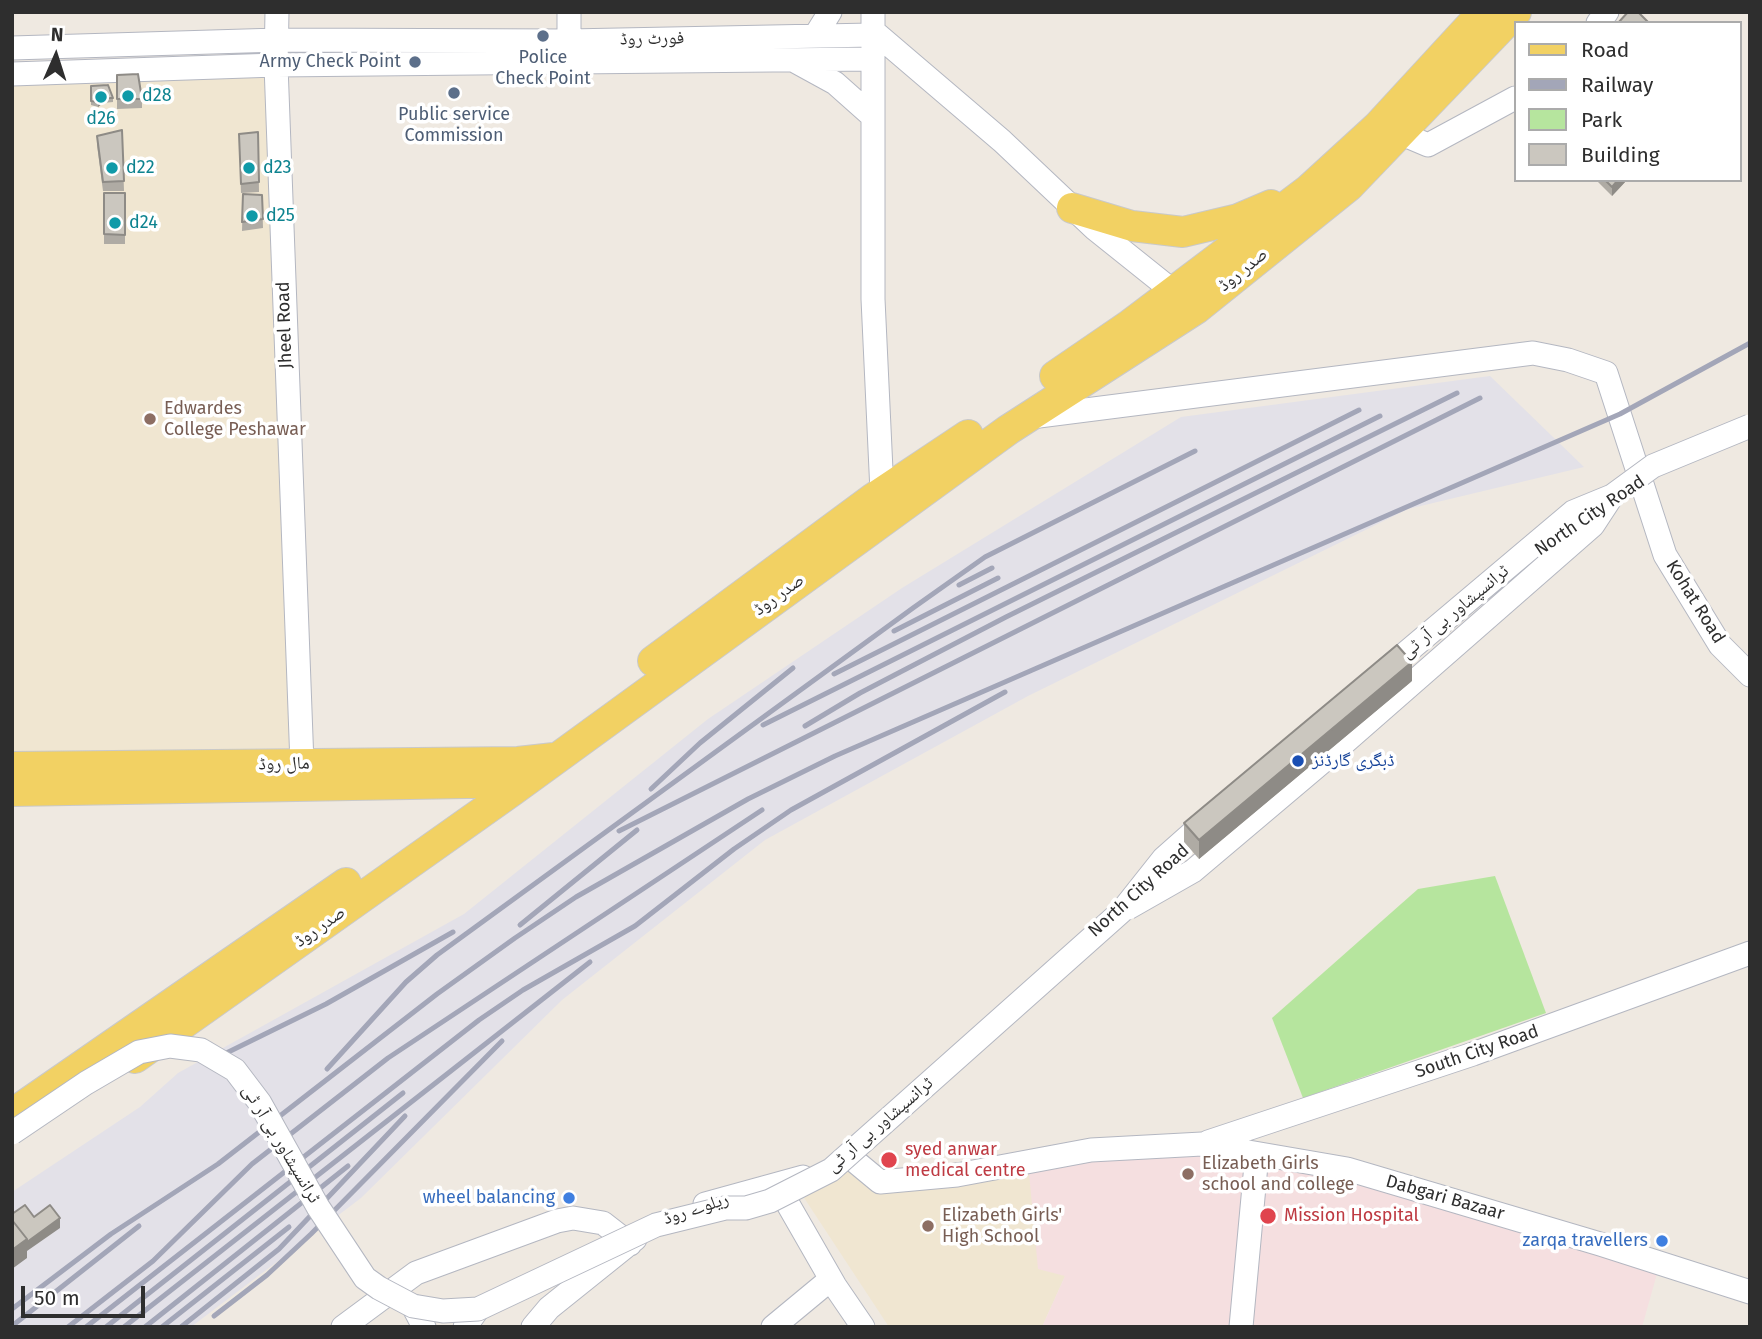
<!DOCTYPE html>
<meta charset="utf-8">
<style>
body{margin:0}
#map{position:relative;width:1762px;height:1339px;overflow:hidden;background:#efe9e1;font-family:"Fira Sans",sans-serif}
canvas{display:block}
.frame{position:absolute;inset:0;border:14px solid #2e2e2e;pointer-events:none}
.legend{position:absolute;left:1514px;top:21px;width:228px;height:161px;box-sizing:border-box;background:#fff;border:2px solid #ababab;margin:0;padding:9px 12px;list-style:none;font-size:21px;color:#2e2e2e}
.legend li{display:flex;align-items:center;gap:14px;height:35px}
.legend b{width:35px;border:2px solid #ababab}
.north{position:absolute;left:21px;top:21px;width:70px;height:70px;-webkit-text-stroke:5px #fff;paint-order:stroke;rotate:3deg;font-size:19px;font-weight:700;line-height:28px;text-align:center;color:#2e2e2e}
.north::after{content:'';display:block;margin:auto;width:24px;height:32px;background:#2e2e2e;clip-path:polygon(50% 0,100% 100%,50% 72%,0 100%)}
.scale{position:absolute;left:21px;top:1286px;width:124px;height:32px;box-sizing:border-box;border:4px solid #2e2e2e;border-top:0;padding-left:9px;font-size:21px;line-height:24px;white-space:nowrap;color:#2e2e2e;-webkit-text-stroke:5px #fff;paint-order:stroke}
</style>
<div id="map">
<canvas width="1762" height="1339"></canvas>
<div class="frame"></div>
<ul class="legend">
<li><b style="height:9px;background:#f2d163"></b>Road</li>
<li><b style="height:9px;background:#a3a6b8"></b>Railway</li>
<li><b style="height:19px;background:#b6e59e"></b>Park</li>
<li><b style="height:19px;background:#cbc7bf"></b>Building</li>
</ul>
<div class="north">N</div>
<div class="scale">50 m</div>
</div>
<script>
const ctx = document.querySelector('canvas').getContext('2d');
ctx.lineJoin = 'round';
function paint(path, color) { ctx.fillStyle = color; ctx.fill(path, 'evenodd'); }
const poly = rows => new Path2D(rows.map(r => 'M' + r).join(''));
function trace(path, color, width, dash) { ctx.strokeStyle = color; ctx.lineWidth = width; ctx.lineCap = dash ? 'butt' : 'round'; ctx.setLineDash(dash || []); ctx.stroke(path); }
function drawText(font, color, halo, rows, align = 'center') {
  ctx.font = font + ' "Fira Sans","Noto Naskh Arabic",sans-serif'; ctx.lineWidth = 7; ctx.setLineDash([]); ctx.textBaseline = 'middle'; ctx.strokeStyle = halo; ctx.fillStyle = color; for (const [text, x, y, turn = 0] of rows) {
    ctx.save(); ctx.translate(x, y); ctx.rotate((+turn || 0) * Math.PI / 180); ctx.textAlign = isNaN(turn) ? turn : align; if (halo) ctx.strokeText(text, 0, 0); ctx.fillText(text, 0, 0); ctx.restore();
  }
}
paint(poly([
 [1490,376,1584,467,1408,509,1028,696,765,840,562,1000,361,1198,191,1327,12,1327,12,1192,140,1107,178,1073,464,914,708,719,902,588,1181,417]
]), '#e3e1e8');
paint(poly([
 [276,65,302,764,12,767,12,74],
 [851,1158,880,1182,1028,1162,1065,1276,1042,1327,889,1327,793,1181]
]), '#f0e6d1');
paint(poly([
 [1202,1144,1347,1169,1660,1263,1642,1327,1042,1327,1065,1276,1038,1269,1028,1162]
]), '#f5dfe0');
paint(poly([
 [1495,876,1546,1013,1303,1098,1272,1018,1418,889]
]), '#b6e59e');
const minor = poly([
 [277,12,276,65,302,764],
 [569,12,569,41],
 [873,12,873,299,882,492],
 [1598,23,1607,12],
 [872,30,1002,141,1094,228,1174,292],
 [815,36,830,12],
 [12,48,278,40,569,41,872,35],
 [793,60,835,83,871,115],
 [12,74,276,65,872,59],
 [1402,134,1428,145,1515,98],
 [1031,417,1533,353,1568,360,1606,373,1665,555,1720,645,1750,675],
 [1208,1142,1473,1054,1750,953],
 [851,1158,880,1182,957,1175,1091,1150,1202,1144,1347,1169,1600,1244,1750,1292],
 [777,1185,835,1286,863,1327],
 [705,1204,803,1177],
 [413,1306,424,1327],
 [343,1327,416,1273,557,1221,573,1218,603,1223,630,1244],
 [465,1327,478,1309],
 [533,1327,549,1308,635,1239],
 [773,1327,831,1279],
 [1241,1327,1257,1154]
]);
const major = poly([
 [1072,208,1132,226,1183,232,1238,219,1271,205],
 [1055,376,1128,326,1308,190,1378,126,1483,12],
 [653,661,872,499,968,435],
 [12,767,518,762,554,758],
 [12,791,523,782],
 [135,1058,512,791,1008,430,1196,309,1349,186,1516,12],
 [12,1114,346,883]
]);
trace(minor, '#b4b7c1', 25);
trace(major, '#c9c9c9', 32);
trace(minor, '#fff', 23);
trace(major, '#f2d163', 30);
trace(poly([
 [959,585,992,568],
 [894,631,998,578],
 [834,674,1359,410],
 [763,725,1380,416],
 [805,726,860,693,1006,617,1457,393],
 [651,789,700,743,793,668],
 [619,831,1480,398],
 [520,925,637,830],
 [206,1063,326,1004,453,932],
 [327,1069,406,982,437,955,913,608,985,557,1195,451],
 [12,1309,111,1234,218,1164,437,994,515,938,576,897,748,799,835,756,1620,414,1750,343],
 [214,1316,267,1275,311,1234,502,1041],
 [12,1326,139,1226],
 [68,1327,153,1261,252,1164,388,1058,762,810],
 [86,1327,479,1020,523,990,635,926,734,849,791,810,1005,692],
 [106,1327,403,1093],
 [124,1327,590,962],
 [145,1327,348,1166],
 [162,1327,289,1227],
 [181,1327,279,1249,405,1116]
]), '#a3a6b8', 5);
const minorBridge = poly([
 [1382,673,1573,512,1612,496,1653,466,1750,426],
 [1128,908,1193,871,1328,757,1593,525,1612,496],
 [12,1133,86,1083,139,1052,170,1046,201,1050,235,1070,260,1103,318,1207,365,1278,379,1288,413,1306,443,1311,478,1309,656,1225,725,1208,746,1208,770,1201,831,1170,1122,911,1164,858,1208,819]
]);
trace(minorBridge, '#b4b7c1', 25, []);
trace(minorBridge, '#fff', 23);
paint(poly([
 [117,75,142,99,142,108,117,109],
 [91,86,113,98,113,102,103,103,98,107,91,105],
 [122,130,124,191,103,191,97,145,97,136],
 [258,132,259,192,241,193,239,134],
 [1596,180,1627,180,1612,196],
 [104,193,125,193,125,244,104,244],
 [243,194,262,195,263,228,242,231],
 [1412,681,1199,859,1184,842,1184,823]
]), '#afaba4');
paint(poly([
 [103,98,103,103,98,107,98,102],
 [1618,180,1627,180,1612,196,1612,187],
 [1412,662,1412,681,1199,859,1199,840],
 [60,1218,60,1228,27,1251,27,1258,12,1269,12,1250,27,1239]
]), '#8e8b86');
const building = poly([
 [1628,12,1638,12,1649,23,1618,23,1628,12],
 [138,74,142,99,117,99,117,75,138,74],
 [108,85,113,98,103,98,98,102,91,101,91,86,108,85],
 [122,130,124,181,103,182,97,136,122,130],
 [258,132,259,182,241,184,239,134,258,132],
 [1605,180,1618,180,1612,187,1605,180],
 [104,193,125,193,125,235,104,234,104,193],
 [243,194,262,195,263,219,242,222,243,194],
 [1397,645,1412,662,1199,840,1184,823,1397,645],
 [25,1205,34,1217,50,1205,60,1218,27,1242,27,1239,12,1220,12,1214,25,1205],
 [12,1220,27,1239,12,1250,12,1220]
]);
paint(building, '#cbc7bf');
trace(building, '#8e8b86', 2);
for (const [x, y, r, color] of [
 [543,36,7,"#5c6f8a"],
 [415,62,7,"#5c6f8a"],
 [454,93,7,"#5c6f8a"],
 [128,96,7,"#0f9aa8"],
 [101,97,7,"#0f9aa8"],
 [112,168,7,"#0f9aa8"],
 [249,168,7,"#0f9aa8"],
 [252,216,7,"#0f9aa8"],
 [115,223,7,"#0f9aa8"],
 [150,419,7,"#8d6e63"],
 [1298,761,7,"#1a4fb4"],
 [889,1160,9,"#e0444e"],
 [1188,1174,7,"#8d6e63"],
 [569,1198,7,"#3f7fe0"],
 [1268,1216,9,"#e0444e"],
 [928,1226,7,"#8d6e63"],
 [1662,1241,7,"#3f7fe0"]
]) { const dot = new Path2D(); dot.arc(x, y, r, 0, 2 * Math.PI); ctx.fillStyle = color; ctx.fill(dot); trace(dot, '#fff', 2.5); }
drawText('18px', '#2e2e2e', '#fff', [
 ["فورٹ روڈ",652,39,-1],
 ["صدر روڈ",1243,270,-39],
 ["Jheel Road",285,325,-92],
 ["North City Road",1590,516,-34],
 ["صدر روڈ",779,595,-36],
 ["Kohat Road",1695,602,58],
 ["ٹرانسپشاور بی آر ٹی",1455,612,-40],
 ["مال روڈ",284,764,-1],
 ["North City Road",1139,891,-42],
 ["صدر روڈ",320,927,-35],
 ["South City Road",1477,1052,-19],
 ["ٹرانسپشاور بی آر ٹی",880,1125,-41],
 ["ٹرانسپشاور بی آر ٹی",281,1144,59],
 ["Dabgari Bazaar",1445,1198,16],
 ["ریلوے روڈ",696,1209,-18]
]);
drawText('18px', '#4e5e75', '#fff', [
 ["Police",543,58],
 ["Check Point",543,79],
 ["Army Check Point",401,62,"right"],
 ["Public service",454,115],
 ["Commission",454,136]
]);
drawText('18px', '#0d838f', '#fff', [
 ["d28",142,96],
 ["d26",101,119,"center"],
 ["d22",126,168],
 ["d23",263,168],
 ["d25",266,216],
 ["d24",129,223]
], 'left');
drawText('18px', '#785e54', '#fff', [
 ["Edwardes",164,409],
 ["College Peshawar",164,430],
 ["Elizabeth Girls",1202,1164],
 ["school and college",1202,1185],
 ["Elizabeth Girls'",942,1216],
 ["High School",942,1237]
], 'left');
drawText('18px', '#164399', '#fff', [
 ["ڈبگری گارڈنز",1312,761]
], 'left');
drawText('18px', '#be3a42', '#fff', [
 ["syed anwar",905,1150],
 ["medical centre",905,1171],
 ["Mission Hospital",1284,1216]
], 'left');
drawText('18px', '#366cbe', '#fff', [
 ["wheel balancing",555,1198],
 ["zarqa travellers",1648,1241]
], 'right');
</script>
